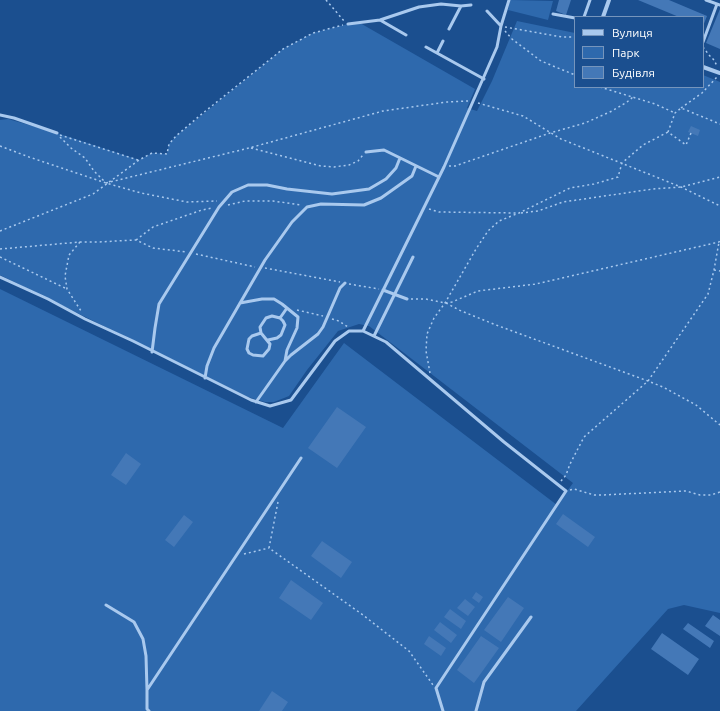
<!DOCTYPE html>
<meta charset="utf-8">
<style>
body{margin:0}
#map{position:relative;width:720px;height:711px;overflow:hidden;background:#1b4f8f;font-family:Ubuntu,sans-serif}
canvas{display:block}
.legend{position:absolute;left:574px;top:16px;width:130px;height:72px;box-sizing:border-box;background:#1b4f8f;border:1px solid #7695bc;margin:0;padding:5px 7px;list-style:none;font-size:12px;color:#fff}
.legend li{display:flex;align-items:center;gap:8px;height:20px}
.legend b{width:20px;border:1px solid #7695bc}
</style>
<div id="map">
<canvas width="720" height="711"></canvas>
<ul class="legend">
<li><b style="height:5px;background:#a9c9ee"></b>Вулиця</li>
<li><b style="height:11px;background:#2e69ad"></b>Парк</li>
<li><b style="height:11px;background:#4478b7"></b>Будівля</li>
</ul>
</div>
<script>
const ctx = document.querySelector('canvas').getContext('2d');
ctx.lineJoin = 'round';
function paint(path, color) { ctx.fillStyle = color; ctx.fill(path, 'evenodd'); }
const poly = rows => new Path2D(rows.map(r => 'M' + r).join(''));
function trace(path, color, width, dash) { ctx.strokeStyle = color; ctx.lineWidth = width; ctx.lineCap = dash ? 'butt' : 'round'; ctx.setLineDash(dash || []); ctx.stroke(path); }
paint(poly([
 [510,0,553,1,548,20,508,10],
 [517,21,575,33,575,87,703,87,703,75,720,82,720,613,684,605,668,609,576,711,0,711,0,289,283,428,344,343,557,505,573,483,369,326,359,324,338,331,307,370,289,396,274,402,265,402,248,397,0,275,0,120,8,119,57,133,139,160,152,153,167,154,169,144,176,136,283,49,313,33,348,24,360,23,475,89,467,108,477,111,492,81]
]), '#2e69ad');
paint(poly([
 [559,0,571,0,566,15,556,11],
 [638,0,669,0,707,16,703,26,703,17,679,17],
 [720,9,720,49,706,43],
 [691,126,700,130,698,136,688,132],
 [337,407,366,427,337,468,308,448],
 [126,453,141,464,126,485,111,475],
 [563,514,595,537,588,547,556,524],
 [184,515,193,522,174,547,165,540],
 [322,541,352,562,341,578,311,556],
 [291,580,323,603,311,620,279,598],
 [476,592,483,597,479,603,472,598],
 [508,597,524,608,501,642,484,630],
 [465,599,475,607,468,616,457,608],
 [450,609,466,621,461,629,444,617],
 [713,615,720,620,720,636,705,626],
 [440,622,457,635,451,643,434,630],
 [688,623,714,641,710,648,683,629],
 [662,633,699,659,688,675,651,649],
 [429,636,446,648,441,656,424,644],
 [481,636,499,648,474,683,457,670],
 [272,691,288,702,282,711,259,711]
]), '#4478b7');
trace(poly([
 [326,0,345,22],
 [505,27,562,37,575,37],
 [505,31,512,39,541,61,575,75],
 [703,47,709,55,714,60,717,66],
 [600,87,655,104,675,113],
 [478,103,523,116,561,139,681,187,720,206],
 [681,108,702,93,717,77],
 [691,133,686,145,668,132,675,113,681,108,720,124],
 [60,135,138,160],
 [60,137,71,148,85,158,94,171,105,182],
 [0,146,29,157,106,183,141,193,187,202,217,201],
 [251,148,321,166,334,167,349,165,358,161,363,155],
 [449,166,455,166,550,133,585,123,612,111,627,102,633,97],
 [106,183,249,148,383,111,447,102,468,101],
 [228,205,245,201,273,201,301,205],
 [429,209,439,212,517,213],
 [521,213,538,211,563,202,653,189,681,187,720,177],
 [0,231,93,194,139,160,152,153,167,154,169,144,176,136,203,113,283,49,313,33,343,25],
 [136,240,153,227,202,210,212,208],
 [80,242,69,255,65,276,67,289,81,311],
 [0,249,80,242,98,242,136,240,153,248,187,252],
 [196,254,255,267],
 [0,257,67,289],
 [265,268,340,282],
 [714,270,720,271],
 [349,284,379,289],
 [411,299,426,299,445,303,452,302,478,291,536,284,719,242,720,240],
 [446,303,459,310,496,325,648,381,663,387,696,405,720,425],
 [297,310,323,316],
 [332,319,339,321,348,327],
 [430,373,426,351,427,334,434,318,445,303,476,249,488,231,499,221,519,213,570,188,594,184,618,177,622,163,643,145,668,132],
 [561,481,566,475,570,464,584,437,648,381,708,294,714,270,719,242],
 [570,490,574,489,594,495,602,495,686,491,700,495,711,495,720,492],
 [278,502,269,548,363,615,409,651,433,685],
 [244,554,269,548]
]), '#a9c9ee', 1.5, [2, 3]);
trace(poly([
 [706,0,720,5],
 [553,14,575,18],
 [584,17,590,0],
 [380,20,406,35],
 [348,24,380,20,419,7,441,4,461,6,471,5],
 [501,26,509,0],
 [449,29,461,6],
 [703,42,717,4],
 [426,47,484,79],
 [437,53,443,41],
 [0,115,14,118,57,133],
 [366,152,384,150,439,177],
 [0,277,48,299,85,319,133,341,251,400,270,406,291,400,335,341,349,331,363,331,386,342,504,442,566,491,436,688,443,711],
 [383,290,407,299],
 [240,303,262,299,274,299,282,304,298,317,297,328,287,350,285,361,256,402],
 [363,331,444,167,497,47,501,26,487,11],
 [261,333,252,336,249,339,247,349,249,353,253,355,263,356,269,349,270,344,261,333,260,327,266,318,272,316,280,318],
 [374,336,413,257],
 [268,340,277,338,281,335,285,325,283,321,280,318,287,308],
 [152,352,155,328,159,304,219,207,232,192,248,185,267,185,287,189,332,194,369,189,386,179,396,168,400,158],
 [285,361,291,355,318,334,323,327,340,288,345,283],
 [205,378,207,366,214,348,265,260,292,222,307,207,321,204,364,205,381,198,412,176,416,166],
 [106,605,134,622,143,639,146,656,147,690],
 [149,711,147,709,147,690,301,458],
 [476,711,484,682,531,617]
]), '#a9c9ee', 3);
trace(poly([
 [603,17,609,0],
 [703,67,720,73]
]), '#a9c9ee', 4);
</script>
